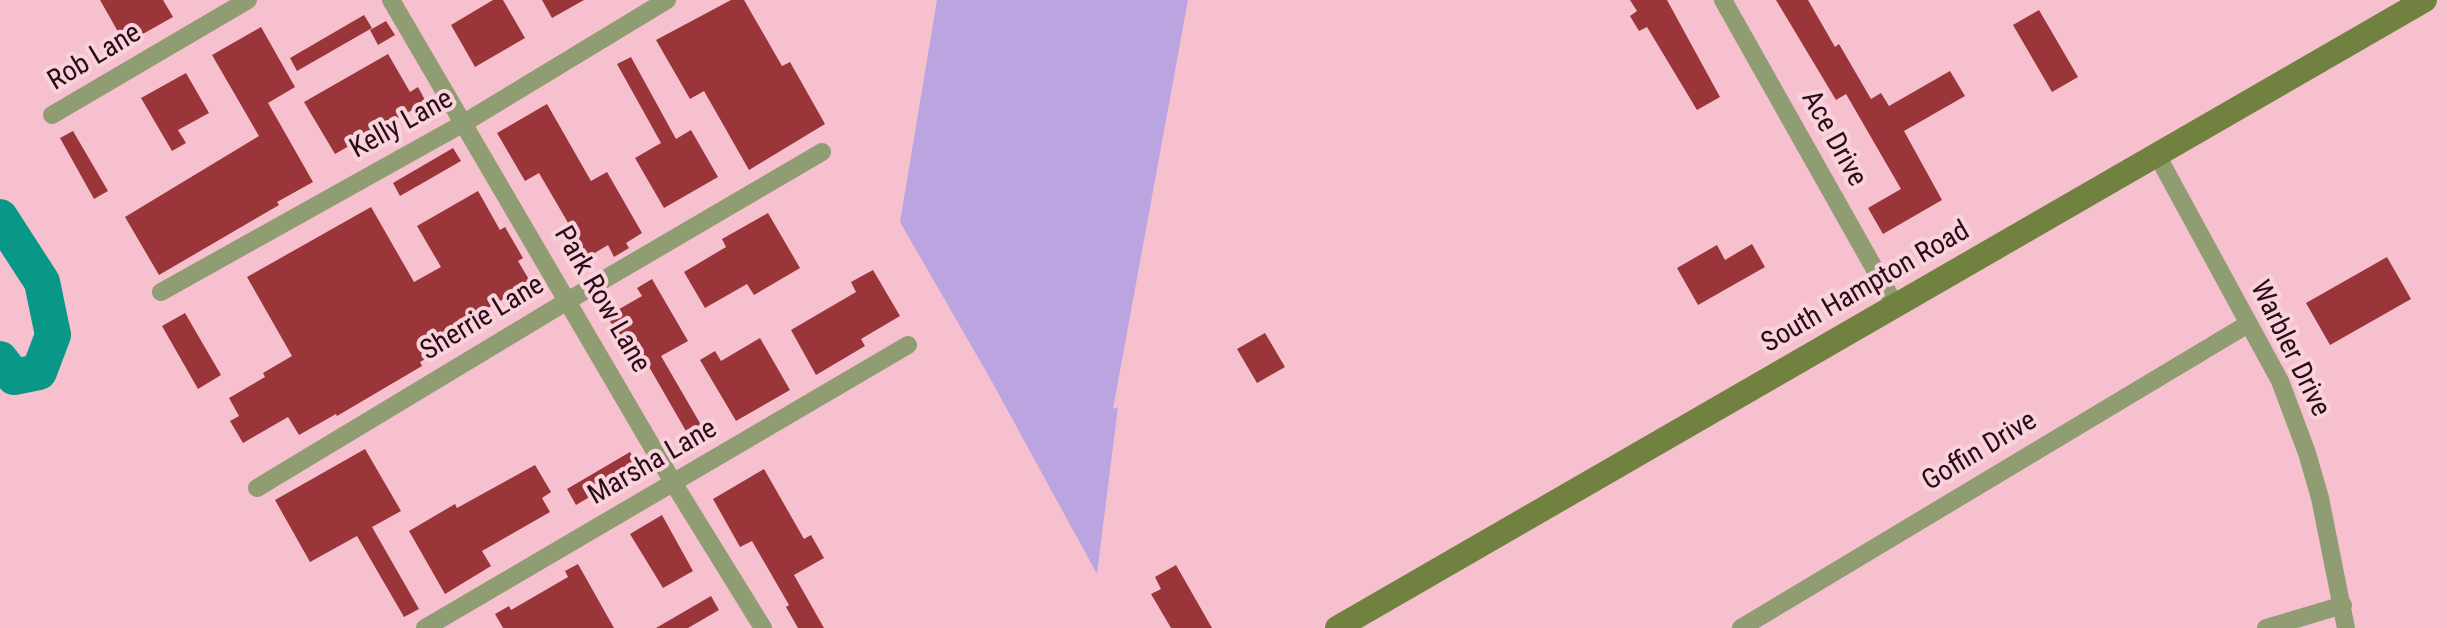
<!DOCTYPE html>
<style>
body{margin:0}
canvas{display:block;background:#f7c0cf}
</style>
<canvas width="2447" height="628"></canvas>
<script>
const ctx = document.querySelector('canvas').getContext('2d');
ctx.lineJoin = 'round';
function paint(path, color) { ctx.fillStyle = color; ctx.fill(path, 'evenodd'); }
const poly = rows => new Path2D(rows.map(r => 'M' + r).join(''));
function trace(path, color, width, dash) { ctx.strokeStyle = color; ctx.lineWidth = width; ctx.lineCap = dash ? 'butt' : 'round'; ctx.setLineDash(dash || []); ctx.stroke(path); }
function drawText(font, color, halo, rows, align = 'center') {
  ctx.font = font + ' "Roboto Condensed",sans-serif'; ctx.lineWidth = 8; ctx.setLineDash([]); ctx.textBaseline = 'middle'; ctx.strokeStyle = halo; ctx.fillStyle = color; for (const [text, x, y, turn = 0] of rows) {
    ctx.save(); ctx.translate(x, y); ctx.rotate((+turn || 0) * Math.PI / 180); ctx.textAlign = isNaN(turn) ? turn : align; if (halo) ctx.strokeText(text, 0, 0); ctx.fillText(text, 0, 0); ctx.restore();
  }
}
paint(poly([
 [937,0,1188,0,1113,409,1118,407,1097,574,991,380,900,222]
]), '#baa5e0');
trace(poly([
 [0,217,42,282,53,335,39,372,14,377,0,359]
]), '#099887', 36);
paint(poly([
 [100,0,163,0,173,17,125,44],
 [493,0,503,0,525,38,475,67,451,25],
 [542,0,584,0,552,18],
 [731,0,744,0,782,66,790,62,825,124,749,170,704,91,690,99,656,40],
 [1630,0,1667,0,1720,97,1697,110,1647,27,1639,31,1630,16,1637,11],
 [1776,0,1808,0,1835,47,1839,44,1871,99,1881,93,1889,106,1950,71,1965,96,1904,131,1942,200,1883,234,1868,208,1901,189,1846,94,1836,100],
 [2039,10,2078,77,2052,92,2013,25],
 [364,15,372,28,297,71,290,58],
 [386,21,395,35,378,45,370,30],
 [261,27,295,87,268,103,313,182,277,202,279,205,159,275,125,217,259,136,212,55],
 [388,54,410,92,418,87,426,102,335,154,304,102],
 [631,57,676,139,691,130,718,177,664,208,635,158,661,143,617,64],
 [186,73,209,113,178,130,186,143,172,151,141,98],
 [547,104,591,181,607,172,642,233,626,243,629,248,614,257,608,245,588,257,539,173,525,181,497,133],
 [73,131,108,191,94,199,60,138],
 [453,148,461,161,400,196,393,183],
 [478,191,500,230,505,227,523,258,518,261,531,283,455,327,461,338,420,362,422,366,337,416,336,414,299,435,288,417,243,443,230,421,239,416,229,398,265,377,263,373,292,356,247,277,371,207,414,282,441,267,417,226],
 [768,213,800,268,754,295,747,284,705,308,684,272,726,247,722,239],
 [1752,244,1765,267,1698,305,1677,268,1717,245,1725,260],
 [2387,257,2411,299,2330,345,2306,303],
 [873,270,900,316,861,339,865,346,816,375,791,330,856,292,851,282],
 [652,279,688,341,661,356,708,437,694,445,648,365,639,371,607,316,642,296,637,288],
 [185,313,221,375,198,389,162,326],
 [1265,333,1285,367,1257,383,1237,349],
 [760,338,790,390,736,421,700,360,715,351,721,361],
 [365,449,401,511,372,527,419,609,404,617,357,536,310,562,275,500],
 [630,452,639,468,576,505,567,489],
 [535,465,551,492,542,498,550,512,482,551,491,566,445,594,409,531,455,504,457,508],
 [764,469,804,539,811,535,824,558,794,575,824,628,798,628,786,607,789,605,752,541,740,547,713,499],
 [662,515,693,571,663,588,630,534],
 [578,564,614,628,503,628,495,614,509,606,511,610,568,577,565,571],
 [1176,565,1212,628,1171,628,1151,594,1161,589,1155,577],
 [711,596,719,610,688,628,656,628]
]), '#9a353a');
trace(poly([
 [391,0,674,484,763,628],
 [1723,0,1895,305],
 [52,115,248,0],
 [2157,155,2280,381,2307,453,2320,498,2346,628],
 [161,292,464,123,667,0],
 [257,488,569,300,822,152],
 [425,628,908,345],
 [1741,628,2248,324],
 [2266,628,2343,605]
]), '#909c72', 18);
trace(poly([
 [1337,628,2425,0]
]), '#718140', 24);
drawText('28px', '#2b0b17', '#f8d3dc', [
 ["Rob Lane",95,58,-31],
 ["Kelly Lane",402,125,-29],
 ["Ace Drive",1833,139,61],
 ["South Hampton Road",1866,288,-30],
 ["Park Row Lane",601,300,60],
 ["Sherrie Lane",483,319,-31],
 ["Warbler Drive",2289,349,64],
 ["Goffin Drive",1980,452,-31],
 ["Marsha Lane",653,463,-30]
]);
</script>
